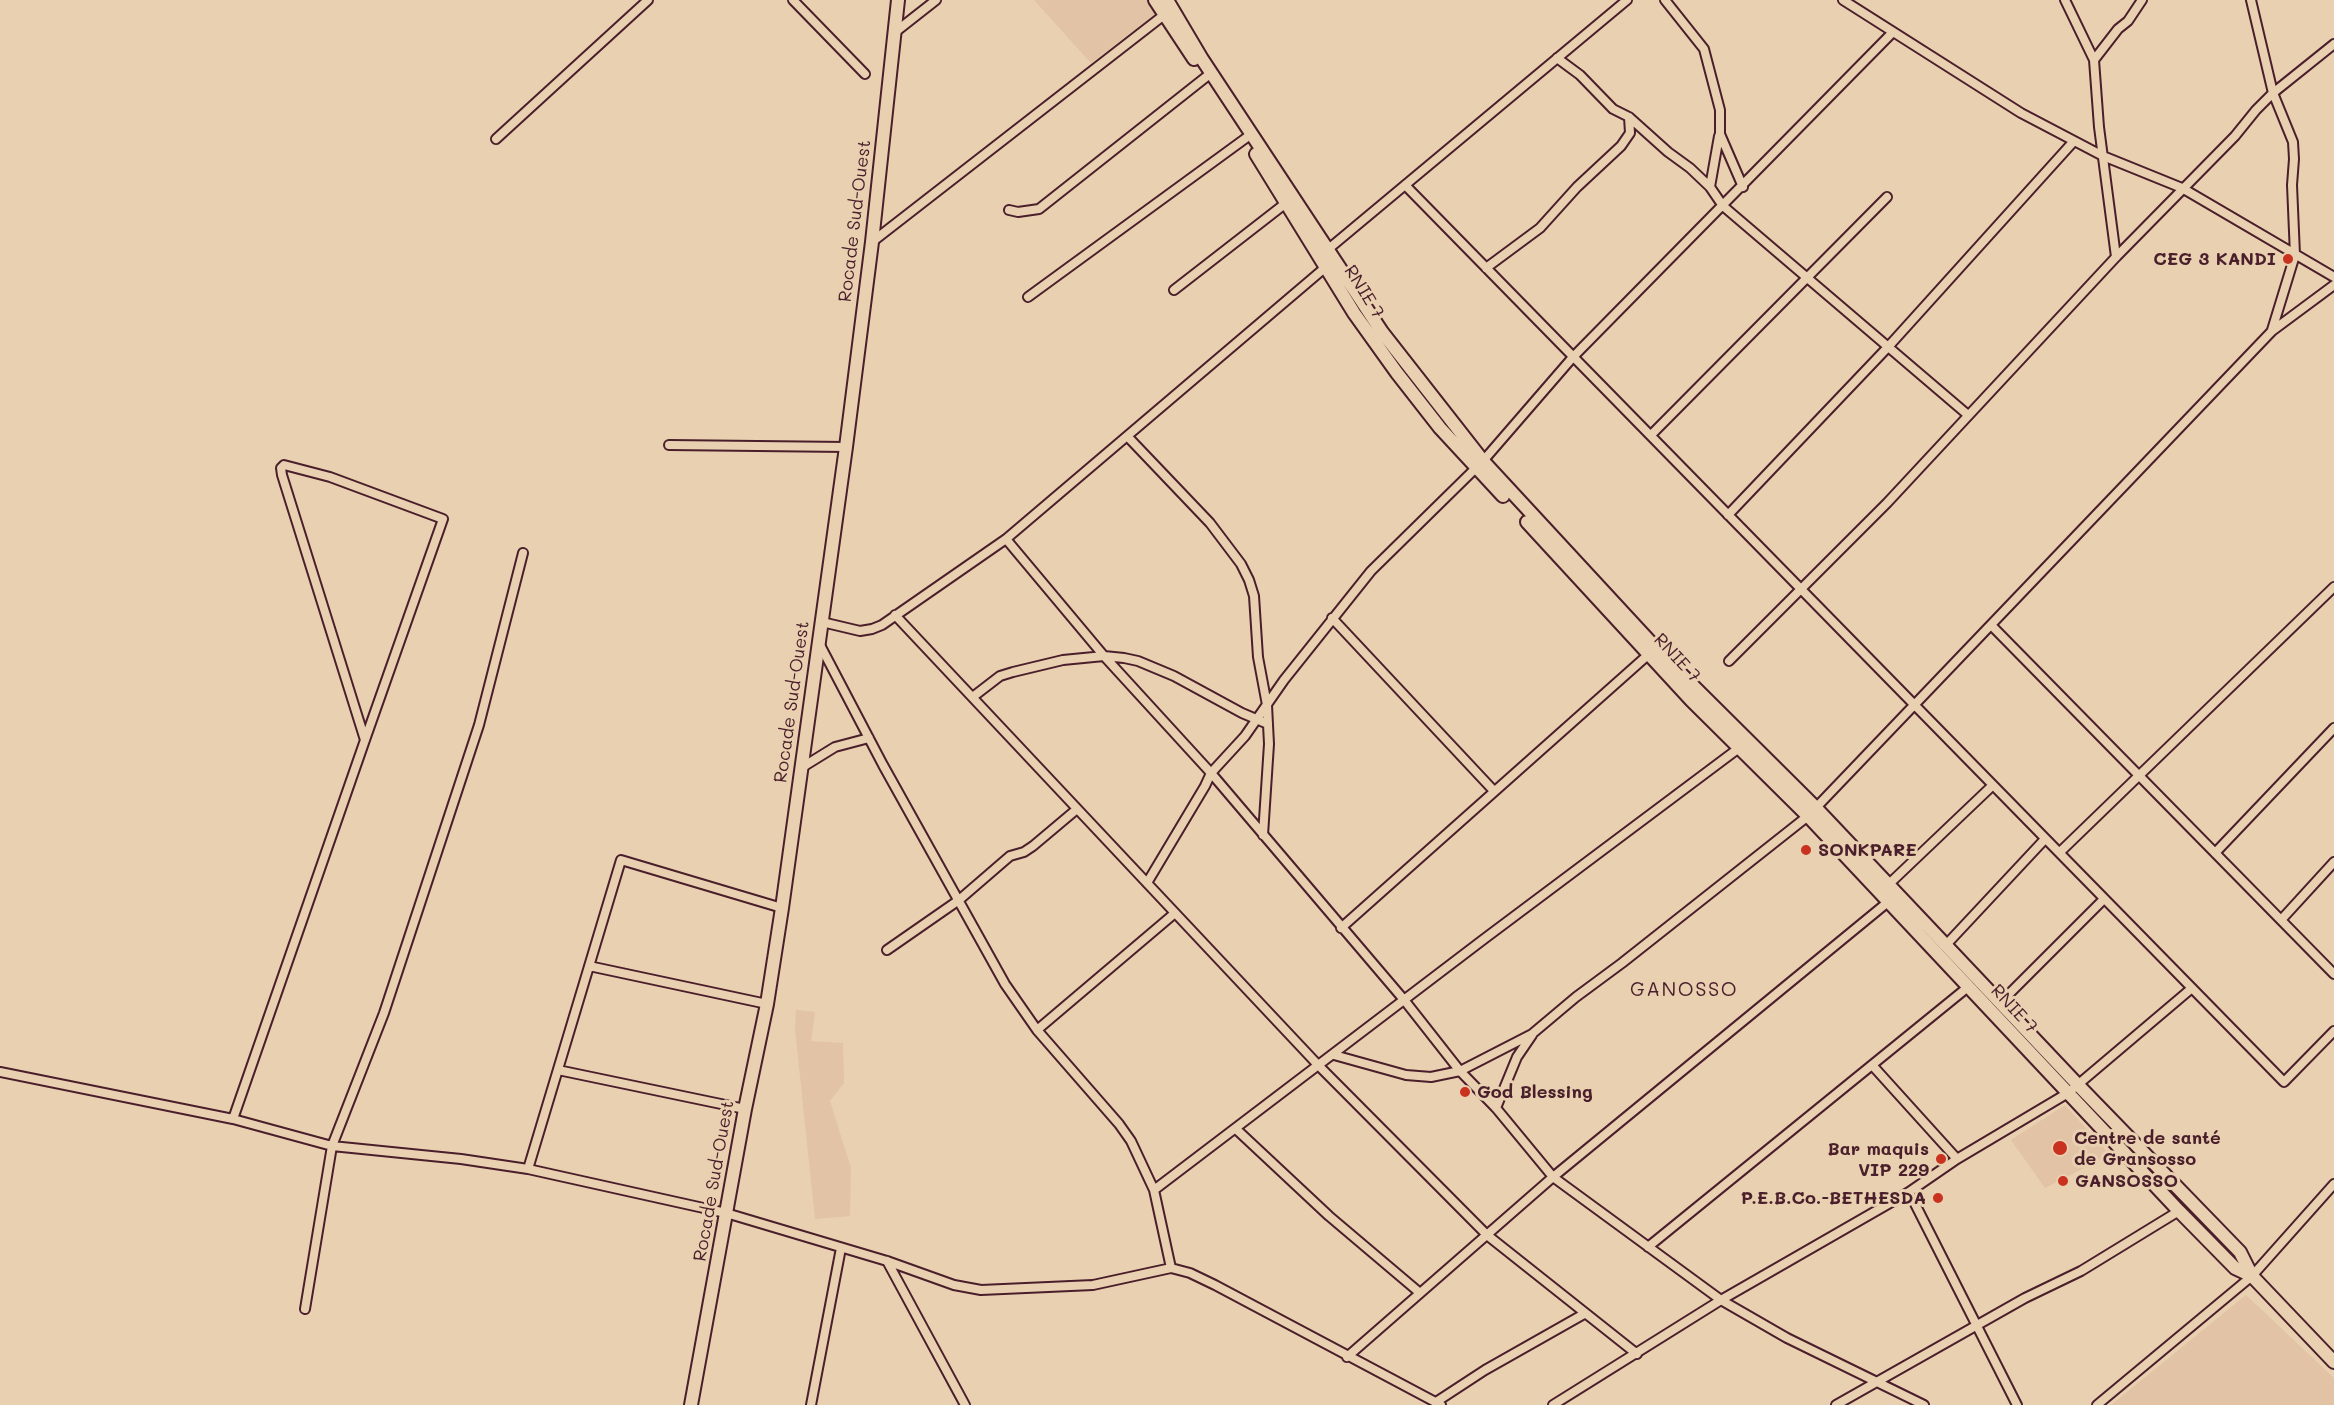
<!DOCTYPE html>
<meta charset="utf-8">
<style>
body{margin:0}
canvas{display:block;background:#e8d0b0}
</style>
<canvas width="2334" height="1405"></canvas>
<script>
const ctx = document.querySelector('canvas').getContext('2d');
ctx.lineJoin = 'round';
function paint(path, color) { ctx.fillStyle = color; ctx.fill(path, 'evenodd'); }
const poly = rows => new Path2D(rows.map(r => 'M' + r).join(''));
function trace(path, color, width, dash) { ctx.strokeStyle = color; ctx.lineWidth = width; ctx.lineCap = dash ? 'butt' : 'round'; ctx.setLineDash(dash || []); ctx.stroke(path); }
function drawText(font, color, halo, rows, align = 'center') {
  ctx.font = font + ' Mali,sans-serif'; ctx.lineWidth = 6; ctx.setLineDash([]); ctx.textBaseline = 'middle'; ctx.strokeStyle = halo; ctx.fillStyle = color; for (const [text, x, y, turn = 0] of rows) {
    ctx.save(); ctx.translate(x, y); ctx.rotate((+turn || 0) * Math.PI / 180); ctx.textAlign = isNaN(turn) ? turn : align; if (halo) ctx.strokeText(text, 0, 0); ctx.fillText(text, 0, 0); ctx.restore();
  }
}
paint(poly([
 [1034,0,1147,0,1155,14,1091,63],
 [796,1010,815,1012,811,1041,843,1043,844,1083,830,1101,851,1168,850,1216,815,1219,795,1029],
 [2065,1105,2110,1155,2045,1188,2011,1140],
 [2246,1295,2334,1378,2334,1405,2111,1405]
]), '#e2c3a5');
const minor = poly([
 [793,0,865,74],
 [1665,0,1704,49,1720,110,1720,134,1743,187],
 [1843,0,2021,113,2103,156,2182,188,2334,277],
 [2065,0,2094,60,2099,127,2116,257],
 [2251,0,2273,93,2293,142,2294,159,2292,185,2295,255,2272,330],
 [894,33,936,0],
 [1557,58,1580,75,1613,109,1629,117,1668,152,1690,168,1710,187,1723,206,1968,415],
 [2094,60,2118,29,2128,21,2142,0],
 [496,139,648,0],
 [1405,185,2284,1082,2334,1031],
 [1710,187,1719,136],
 [1009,210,1018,212,1039,209,1206,77],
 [872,242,1164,15],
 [1326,251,1627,0],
 [1486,268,1540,228,1577,187,1621,146,1630,133,1629,117],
 [1174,290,1286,203],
 [1028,297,1246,138],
 [1651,435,1887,197],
 [1128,437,1210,523,1241,564,1249,580,1254,596,1258,657,1267,705,1269,744,1263,835],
 [669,445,846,447],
 [1728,515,1888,347,2074,141],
 [1006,539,1104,656,1211,773,1405,1001,1460,1071,1496,1108,1553,1177,1721,1300,1787,1338,1924,1405],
 [895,615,1319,1066,1487,1235,1637,1354],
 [1332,618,1494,791],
 [822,622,860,631,872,629,882,625,1006,539,1327,266],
 [1991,625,2334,974],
 [819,643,883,765,1005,984,1037,1030,1119,1124,1131,1141,1154,1190,1171,1268],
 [1729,661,1887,503,2116,257,2235,136,2256,110,2273,93,2334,44],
 [974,696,1000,676,1013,672,1063,660,1104,656,1124,658,1138,661,1174,676,1242,713,1268,724],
 [801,768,835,747,869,738],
 [2060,852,2334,587],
 [2215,853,2334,728],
 [1147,883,1205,786,1211,773,1245,736,1284,680,1371,571,1483,461,1573,357,1892,33],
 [1889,884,1993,785],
 [2281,920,2334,862],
 [1341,928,1649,654],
 [1945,946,2045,839],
 [887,950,959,900,1010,856,1024,852,1033,846,1077,809],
 [589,966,767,1004],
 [2001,1002,2104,899],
 [1037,1030,1175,913],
 [1334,1055,1406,1075,1431,1077,1460,1071,1532,1034,1576,997,1622,963,1808,816,2272,331,2334,285],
 [1872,1065,1957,1159],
 [558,1070,745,1109],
 [0,1072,233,1119,332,1146,461,1159,528,1169,726,1213,887,1261,954,1285,981,1290,1093,1285,1171,1268,1190,1273,1215,1285,1441,1405],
 [1496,1108,1517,1057,1532,1035],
 [233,1119,365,740,443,519,330,477,284,465,281,468,282,475,365,740],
 [1236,1129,1329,1216,1420,1293],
 [528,1169,621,860,782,908],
 [1154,1190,1484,939,1739,748],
 [1909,1192,2017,1405],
 [1648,1247,1968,987],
 [887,1261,965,1405],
 [305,1309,332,1146,384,1013,479,725,523,553],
 [1347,1357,1553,1177,1888,902],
 [1436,1402,1485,1370,1584,1314],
 [811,1405,841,1248],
 [1553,1405,1721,1300,1909,1192,1957,1159,2068,1093,2192,988],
 [1836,1405,2025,1298,2081,1271,2179,1211],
 [2097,1405,2252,1276,2334,1184]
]);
const primary = poly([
 [1155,0,1194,59],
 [1167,0,1202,59,1382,332,1483,461,1666,659,1816,808,2078,1085,2240,1252,2252,1276,2334,1362],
 [1256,154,1354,313,1397,373,1440,428,1503,496],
 [1527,522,1691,700,1808,816,2179,1211,2235,1268,2252,1276],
 [691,1405,745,1109,767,1004,782,908,846,447,872,242,898,0]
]);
trace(minor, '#4a1f2b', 12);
trace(primary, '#4a1f2b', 16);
trace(minor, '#e8d0b0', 8);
trace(primary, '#e8d0b0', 12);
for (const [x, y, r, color] of [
 [2288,259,6,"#c8321e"],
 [1806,850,6,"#c8321e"],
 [1465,1092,6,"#c8321e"],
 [2060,1148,8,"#c8321e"],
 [1941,1159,6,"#c8321e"],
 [2063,1181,6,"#c8321e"],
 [1938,1198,6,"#c8321e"]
]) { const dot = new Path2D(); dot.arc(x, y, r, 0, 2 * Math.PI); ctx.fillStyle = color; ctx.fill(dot); trace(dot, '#e8d0b0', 2); }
drawText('18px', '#4a1f2b', '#e8d0b0', [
 ["Rocade Sud-Ouest",855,221,-83],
 ["RNIE 7",1364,292,58],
 ["RNIE 7",1677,658,47],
 ["Rocade Sud-Ouest",792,702,-82],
 ["RNIE 7",2014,1009,47],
 ["Rocade Sud-Ouest",714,1181,-80]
]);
drawText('bold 18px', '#4a1f2b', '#e8d0b0', [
 ["CEG 3 KANDI",2276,259,"right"],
 ["SONKPARE",1818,850],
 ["God Blessing",1477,1092],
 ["Centre de santé",2074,1138],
 ["de Gransosso",2074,1159],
 ["Bar maquis",1929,1149,"right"],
 ["VIP 229",1929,1170,"right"],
 ["GANSOSSO",2075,1181],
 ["P.E.B.Co.-BETHESDA",1926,1198,"right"]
], 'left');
ctx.letterSpacing = '1.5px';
drawText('20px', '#4a1f2b', '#e8d0b0', [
 ["GANOSSO",1684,990]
]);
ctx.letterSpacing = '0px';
</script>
